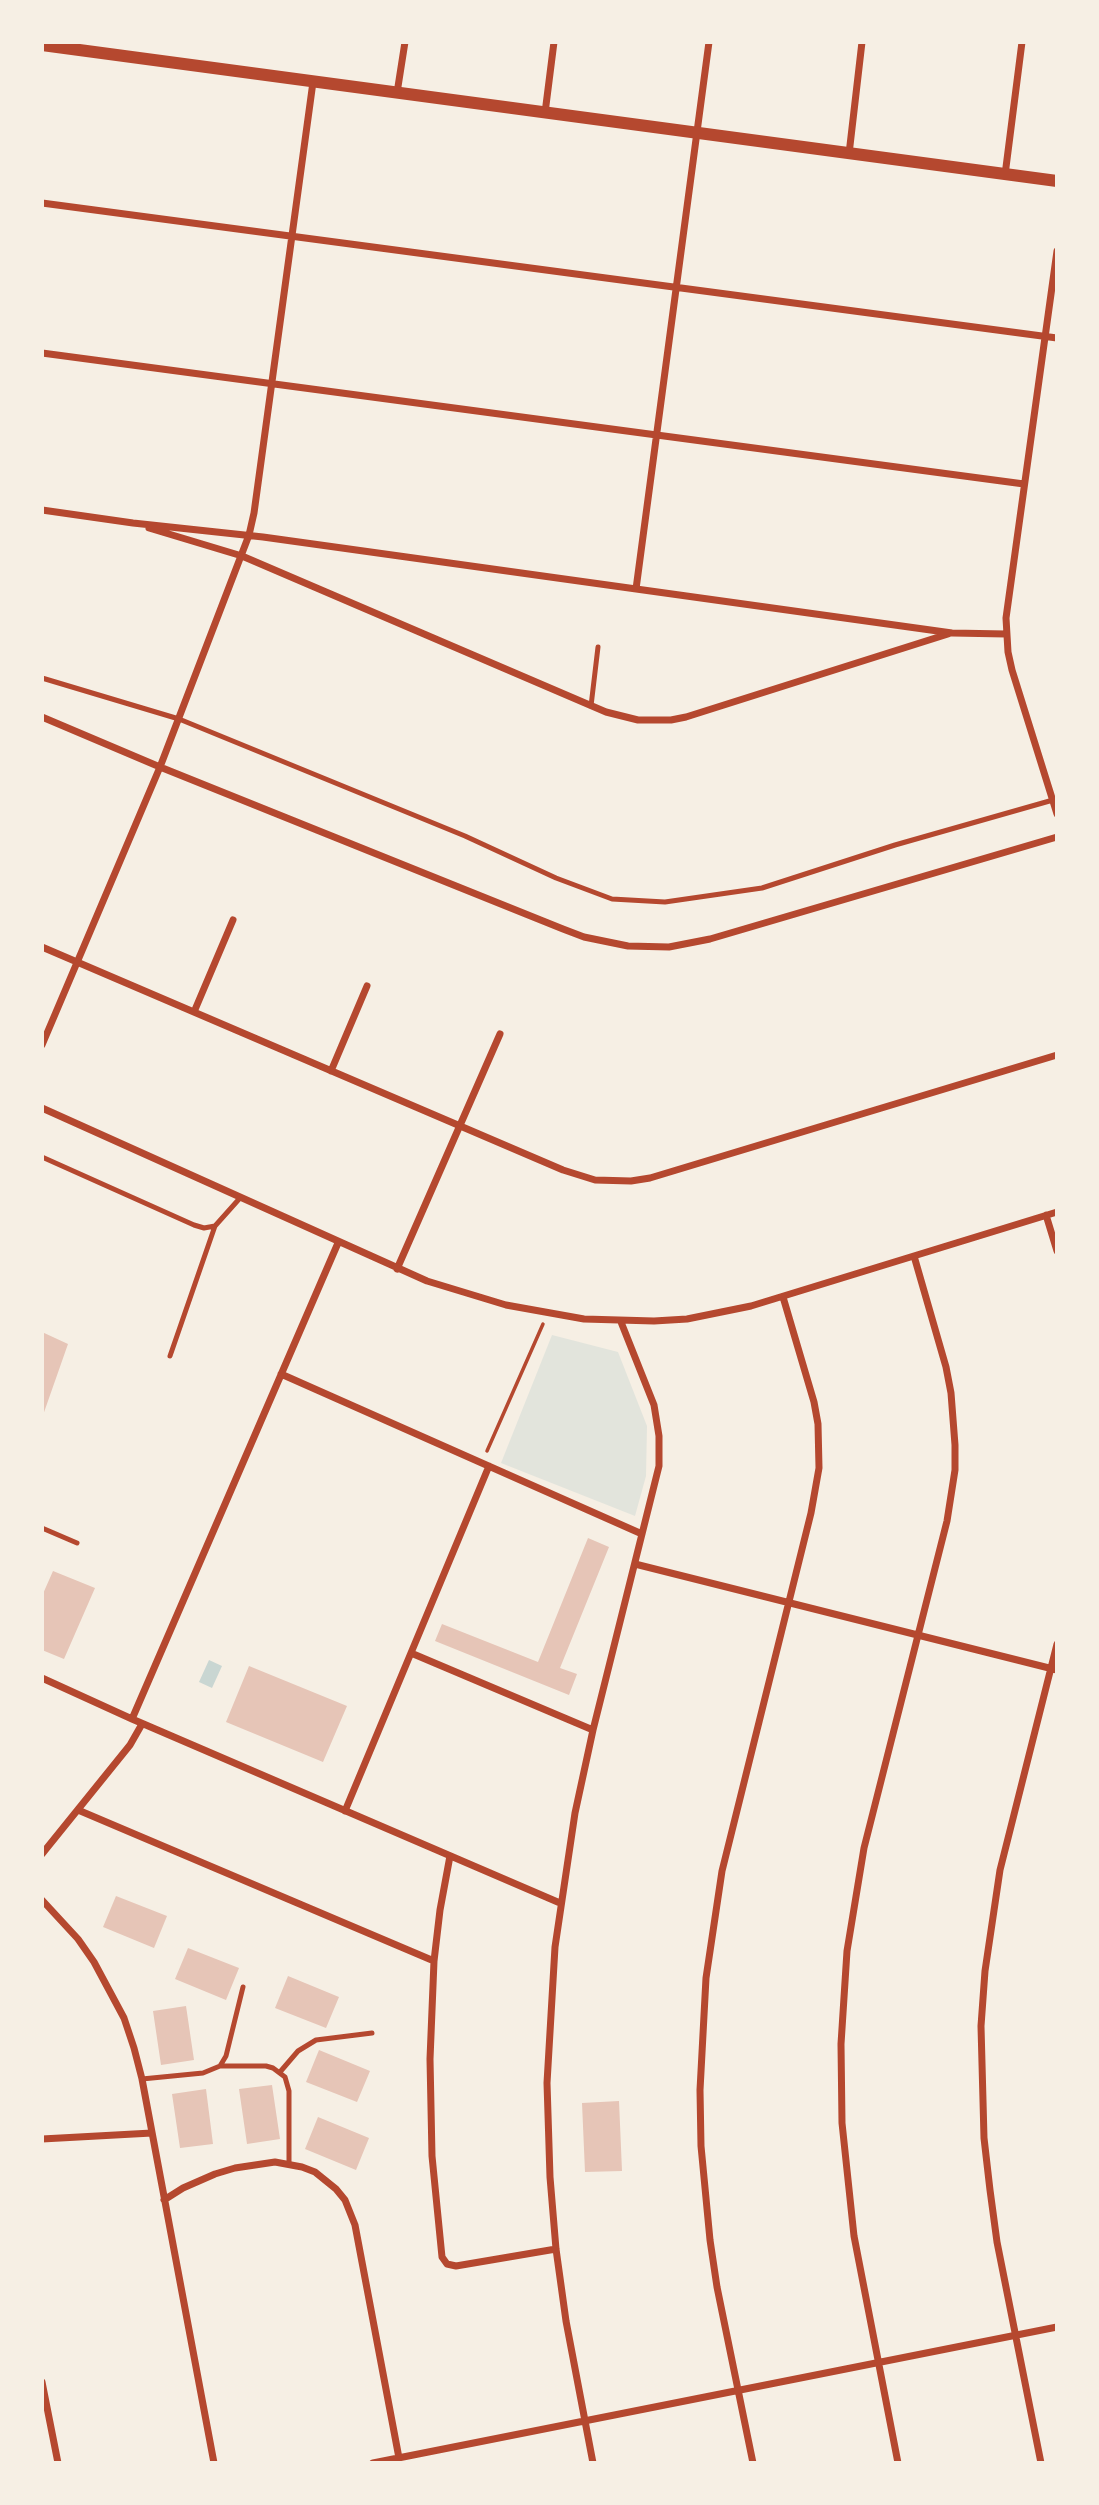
<!DOCTYPE html>
<style>
body{margin:0}
#map{position:relative;width:1099px;height:2505px;overflow:hidden;background:#f6efe4;font-family:"DM Sans",sans-serif}
canvas{display:block}
.frame{position:absolute;inset:0;border:44px solid #f6efe4;pointer-events:none}
</style>
<div id="map">
<canvas width="1099" height="2505"></canvas>
<div class="frame"></div>
</div>
<script>
const ctx = document.querySelector('canvas').getContext('2d');
ctx.lineJoin = 'round';
function paint(path, color) { ctx.fillStyle = color; ctx.fill(path, 'evenodd'); }
const poly = rows => new Path2D(rows.map(r => 'M' + r).join(''));
function trace(path, color, width, dash) { ctx.strokeStyle = color; ctx.lineWidth = width; ctx.lineCap = dash ? 'butt' : 'round'; ctx.setLineDash(dash || []); ctx.stroke(path); }
paint(poly([
 [552,1335,618,1352,647,1426,646,1476,635,1516,501,1463]
]), '#e2e4dc');
paint(poly([
 [209,1660,222,1666,212,1688,199,1682]
]), '#c9d6d2');
paint(poly([
 [42,1332,68,1344,42,1418],
 [588,1538,609,1547,560,1668,577,1674,569,1695,435,1641,442,1624,538,1662],
 [53,1571,95,1588,64,1659,42,1650,42,1596],
 [249,1666,347,1706,323,1762,226,1722],
 [116,1896,167,1916,154,1948,103,1927],
 [188,1948,239,1968,226,2000,175,1979],
 [288,1976,339,1997,326,2028,275,2008],
 [186,2006,194,2060,161,2065,153,2011],
 [319,2050,370,2071,357,2102,306,2082],
 [272,2085,280,2139,247,2144,239,2089],
 [206,2089,213,2144,180,2148,172,2094],
 [619,2101,622,2171,585,2172,582,2103],
 [318,2117,369,2138,356,2170,305,2149]
]), '#e6c5b7');
trace(poly([
 [487,1451,543,1324]
]), '#b5482f', 3.5);
trace(poly([
 [42,678,179,719,465,836,556,878,612,899,665,902,762,888,895,845,1053,800],
 [591,706,598,647],
 [42,1157,194,1225,204,1228,215,1226,240,1198],
 [170,1356,215,1226],
 [42,1528,77,1543],
 [220,2066,266,2066,273,2068,285,2077,289,2091,289,2163],
 [280,2072,298,2051,316,2040,372,2033],
 [142,2079,203,2073,220,2066,226,2056,243,1987]
]), '#b5482f', 5);
trace(poly([
 [397,93,405,42],
 [545,113,554,42],
 [849,154,862,42],
 [1005,175,1022,42],
 [42,203,1057,338],
 [1057,251,1006,618,1008,652,1012,670,1057,814],
 [42,353,1024,484],
 [42,510,133,523,263,537,952,633,1006,634],
 [149,528,242,556,606,712,638,720,671,720,686,717,948,634],
 [636,589,709,42],
 [42,717,160,767,563,929,584,937,628,946,669,947,710,939,1057,837],
 [42,947,563,1170,595,1180,631,1181,650,1178,1057,1055],
 [194,1012,233,920],
 [42,1045,160,767,249,535,254,513,313,82],
 [331,1071,367,986],
 [42,1108,427,1281,506,1305,584,1319,654,1321,687,1319,751,1306,1057,1212],
 [1046,1215,1057,1251],
 [397,1269,500,1034],
 [281,1374,642,1534],
 [635,1564,1057,1670],
 [411,1653,593,1730],
 [42,1678,132,1719,560,1903],
 [132,1719,338,1243],
 [78,1810,434,1961],
 [345,1811,489,1466],
 [42,1854,130,1745,142,1724],
 [450,1856,440,1910,434,1961,430,2059,432,2156,442,2257,447,2264,456,2266,556,2249],
 [42,1900,78,1939,94,1962,124,2018,134,2048,142,2079,214,2463],
 [42,2139,152,2133],
 [164,2200,183,2188,215,2174,235,2168,275,2162,302,2167,315,2172,336,2189,345,2200,355,2225,399,2458],
 [42,2382,58,2463],
 [373,2463,1057,2327],
 [593,2463,566,2321,556,2249,550,2177,547,2083,555,1947,575,1813,593,1730,659,1466,659,1436,654,1405,621,1322],
 [753,2463,717,2287,710,2240,701,2146,700,2090,706,1978,722,1871,811,1513,819,1468,818,1424,814,1402,783,1297],
 [898,2463,854,2236,842,2123,841,2044,847,1951,864,1848,947,1521,955,1470,955,1445,951,1393,946,1367,914,1256],
 [1041,2463,997,2242,990,2190,984,2138,981,2026,985,1971,1000,1870,1057,1644]
]), '#b5482f', 7);
trace(poly([
 [42,45,1057,181]
]), '#b5482f', 12);
</script>
